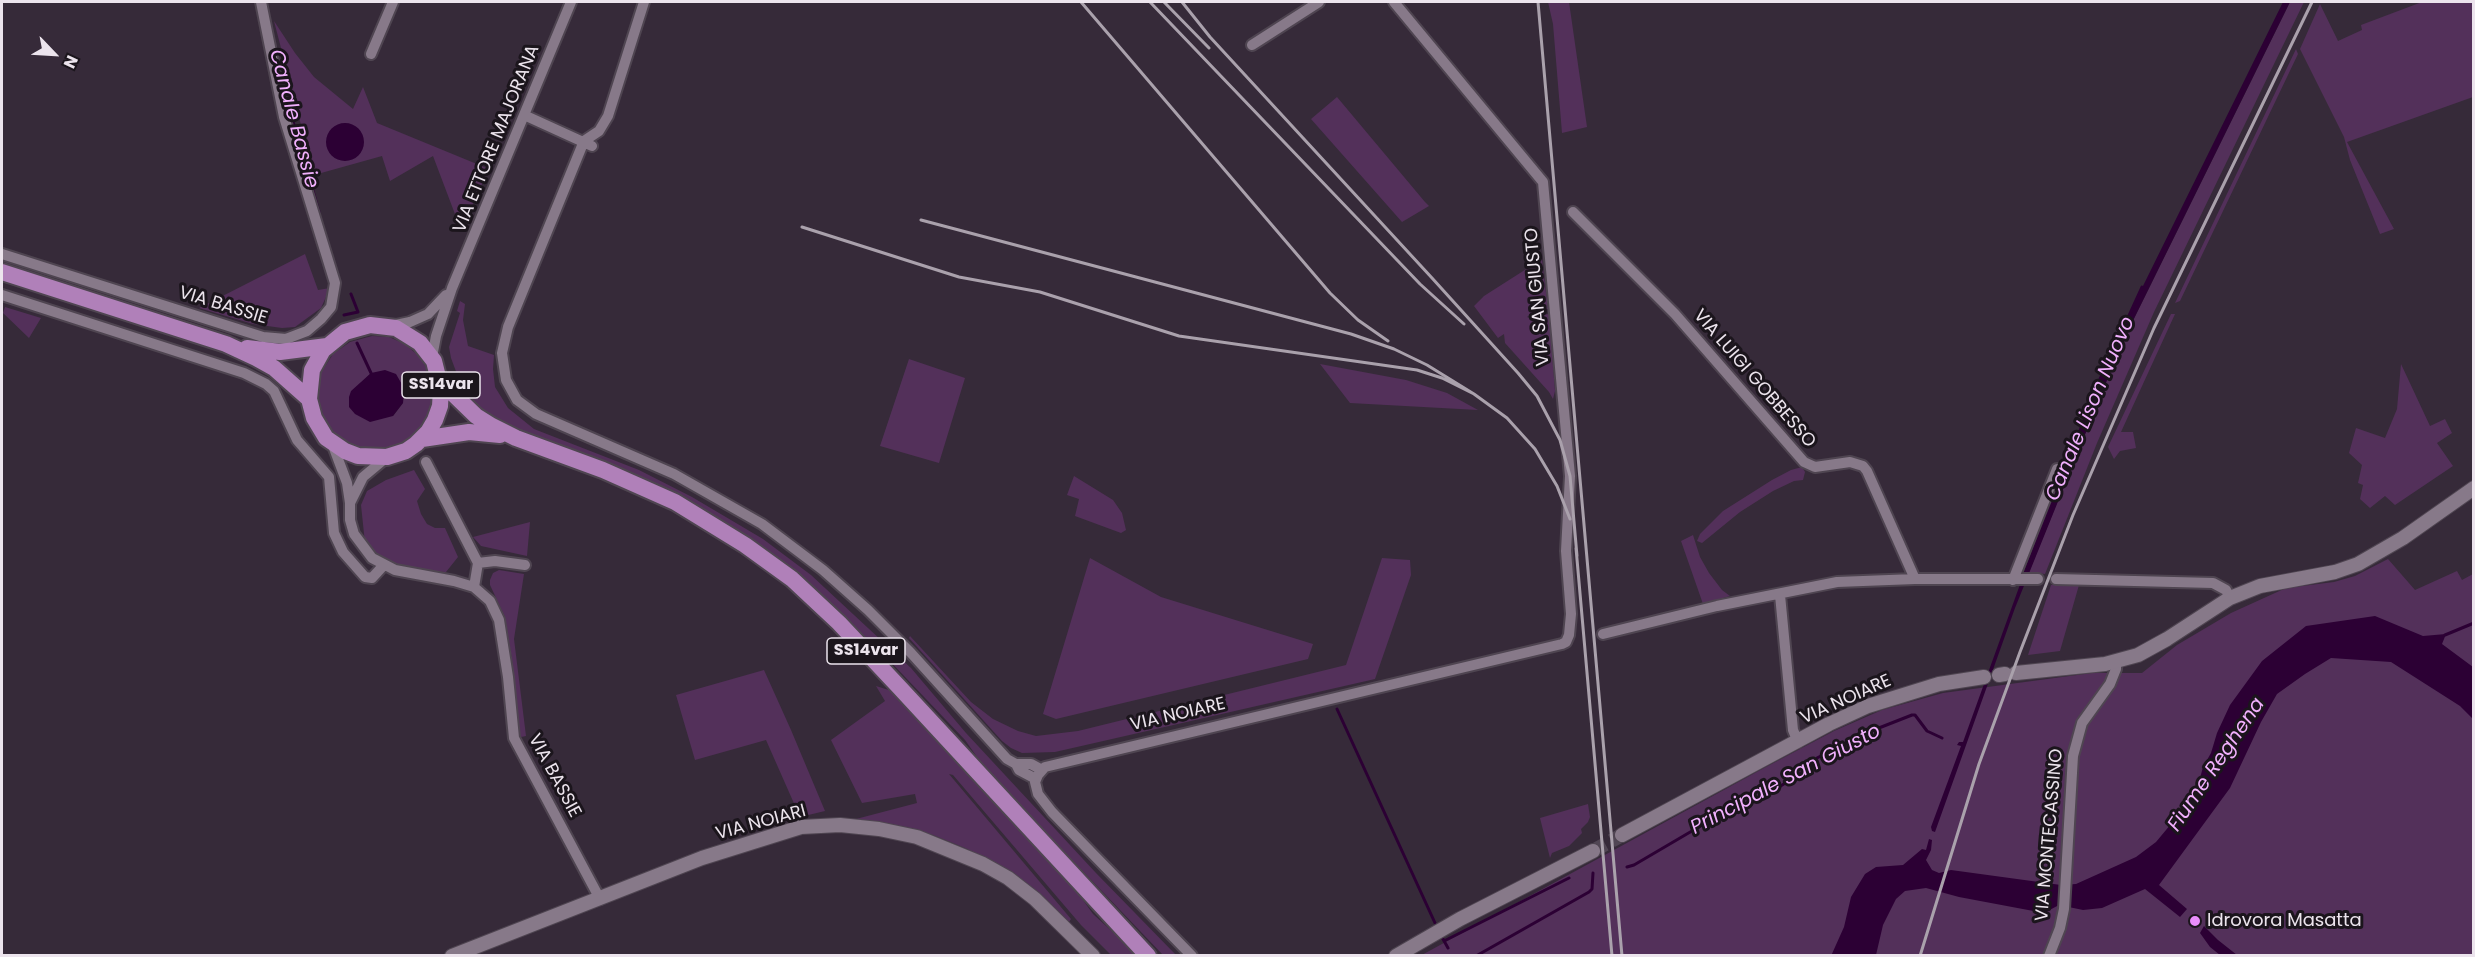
<!DOCTYPE html>
<style>
body{margin:0}
#map{position:relative;width:2475px;height:957px;overflow:hidden;background:#362a39;font-family:Poppins,sans-serif}
canvas{display:block}
.frame{position:absolute;inset:0;border:3px solid #ece4ed;pointer-events:none}
.north{position:absolute;left:24px;top:24px;width:60px;height:60px;-webkit-text-stroke:4px #1b151c;paint-order:stroke;rotate:115deg;font-size:16px;font-weight:700;line-height:24px;text-align:center;color:#ece4ed}
.north::after{content:'';display:block;margin:auto;width:21px;height:27px;background:#ece4ed;clip-path:polygon(50% 0,100% 100%,50% 72%,0 100%)}
</style>
<div id="map">
<canvas width="2475" height="957"></canvas>
<div class="frame"></div>
<div class="north">N</div>
</div>
<script>
const ctx = document.querySelector('canvas').getContext('2d');
ctx.lineJoin = 'round';
function paint(path, color) { ctx.fillStyle = color; ctx.fill(path, 'evenodd'); }
const poly = rows => new Path2D(rows.map(r => 'M' + r).join(''));
function trace(path, color, width, dash) { ctx.strokeStyle = color; ctx.lineWidth = width; ctx.lineCap = dash ? 'butt' : 'round'; ctx.setLineDash(dash || []); ctx.stroke(path); }
function drawText(font, color, halo, rows, align = 'center') {
  ctx.font = font + ' Poppins,sans-serif'; ctx.lineWidth = 6; ctx.setLineDash([]); ctx.textBaseline = 'middle'; ctx.strokeStyle = halo; ctx.fillStyle = color; for (const [text, x, y, turn = 0] of rows) {
    ctx.save(); ctx.translate(x, y); ctx.rotate((+turn || 0) * Math.PI / 180); ctx.textAlign = isNaN(turn) ? turn : align; if (halo) ctx.strokeText(text, 0, 0); ctx.fillText(text, 0, 0); ctx.restore();
  }
}
paint(poly([
 [1548,2,1569,2,1587,127,1562,133,1553,24],
 [2290,2,2304,2,2154,312,2097,443,2045,574,2029,572,2122,343],
 [2422,2,2473,2,2473,97,2347,142,2394,229,2380,234,2350,160,2344,137,2300,49,2320,4,2338,41,2362,30,2361,25],
 [274,21,295,53,314,77,353,109,363,87,377,123,489,169,461,230,433,156,390,181,382,156,314,175],
 [2296,49,2298,54,2180,301,2175,303],
 [1337,97,1425,202,1429,206,1402,222,1311,119],
 [305,254,318,290,330,288,321,308,295,327,282,328,253,324,199,308],
 [1542,259,1548,309,1532,313,1527,317,1534,320,1537,316,1549,314,1555,391,1553,399,1549,392,1505,343,1504,334,1498,338,1474,306,1484,296],
 [460,301,465,304,463,320,468,346,494,355,493,369,495,387,508,408,534,429,639,470,692,497,763,539,811,575,911,668,966,733,1096,873,1176,955,1163,955,987,771,965,740,886,657,727,525,705,511,627,470,502,424,484,413,464,393,451,358,449,347,460,313,457,311],
 [5,307,41,318,29,338,3,313],
 [2171,314,2175,314,2121,432,2133,432,2136,448,2120,451,2114,459,2108,447],
 [372,336,389,337,405,344,422,359,432,380,432,403,424,424,405,442,389,449,366,450,350,445,336,435,324,418,318,396,321,373,333,354,350,342],
 [371,373,395,374,404,388,403,403,393,416,385,416,366,378],
 [909,359,965,378,939,463,880,446],
 [1320,364,1406,380,1447,393,1478,410,1350,403],
 [2401,364,2430,426,2445,419,2452,433,2437,443,2453,466,2395,505,2385,496,2370,508,2360,499,2363,485,2358,483,2362,465,2349,453,2356,428,2385,438,2397,409],
 [1802,467,1805,472,1803,480,1794,481,1773,491,1740,512,1702,543,1697,541,1700,534,1723,511,1772,480,1791,470],
 [414,470,425,489,417,501,421,514,427,524,435,528,445,528,458,557,446,572,420,571,396,566,380,558,365,543,361,505,367,491,386,480],
 [1074,476,1113,500,1122,513,1126,530,1121,533,1075,516,1079,499,1067,495],
 [530,522,527,556,481,546,473,537],
 [1693,535,1700,557,1709,573,1722,590,1730,596,1703,604,1681,541],
 [1090,558,1161,597,1313,644,1308,659,1056,719,1043,714],
 [1382,558,1410,560,1411,575,1375,679,1055,752,1022,753,1011,748,1002,741,909,638,910,636,971,702,993,719,1018,731,1036,736,1078,731,1346,665],
 [2388,559,2415,590,2457,571,2462,580,2473,574,2473,955,1420,956,1764,768,1834,731,1882,710,1943,693,2092,673,2142,673,2177,645,2231,613,2286,588,2334,582,2355,576],
 [499,570,524,574,514,639,526,736,521,737,519,734,512,660,505,617,490,585,490,580,493,573],
 [2051,585,2079,585,2060,651,2028,655],
 [764,670,791,730,825,811,800,817,766,740,695,760,676,695],
 [876,686,892,691,1065,875,1093,914,1138,955,1111,955,1081,925,953,775,949,774,1071,919,1069,922,993,862,965,848,933,835,894,825,856,819,917,803,915,794,862,803,831,740,885,701],
 [1588,804,1590,817,1588,822,1581,829,1582,833,1569,846,1552,853,1550,858,1540,818]
]), '#53305a');
paint(poly([
 [2283,2,2290,2,2122,343,2015,608,1935,832,1932,831,1931,827,1961,746,1957,745,1959,742,1963,742,2043,521,2100,379,2141,290],
 '326 142a19 19 0 1 1 38 0a19 19 0 1 1-38 0Z',
 [385,370,396,374,404,388,403,403,393,416,370,422,355,414,349,407,349,397,351,391,371,373],
 [2375,616,2423,636,2446,634,2442,644,2473,667,2473,719,2460,706,2391,662,2331,658,2305,674,2277,694,2261,722,2230,788,2159,885,2187,909,2180,917,2145,889,2102,908,2083,910,2059,905,2044,913,1959,897,1926,888,1905,891,1896,899,1883,925,1876,955,1831,956,1844,927,1851,897,1865,874,1876,867,1903,865,1922,849,1926,850,1929,839,1932,840,1931,850,1926,860,1932,870,1939,873,1951,870,2061,885,2076,884,2136,857,2156,842,2171,824,2199,782,2203,767,2211,753,2217,733,2230,705,2262,661,2306,626],
 [2204,926,2218,940,2237,955,2220,955,2210,947,2200,933]
]), '#2c0034');
trace(poly([
 [283,87,319,212],
 [344,315,358,312,351,294],
 [357,343,371,373],
 [2023,578,2100,379,2142,287],
 [2445,635,2474,623],
 [1337,709,1435,923],
 [1627,867,1634,865,1726,811,1763,797,1814,765,1817,758,1861,735,1912,715,1915,715,1927,731,1942,738],
 [1443,939,1448,948],
 [1444,941,1569,878],
 [1476,956,1589,892,1592,889,1593,873]
]), '#2c0034', 3);
trace(poly([
 [1593,851,1622,835]
]), '#514654', 14, [14, 7]);
const minor = poly([
 [644,2,608,116,599,131,584,141,508,327,502,353,506,380,517,400,536,414,674,474,762,524,823,570,868,610,911,653,1007,759,1016,764],
 [1252,45,1319,2],
 [371,54,393,2],
 [524,115,592,146],
 [1573,212,1675,314,1804,462,1815,467,1850,462,1863,466,1867,471,1915,579],
 [2,254,263,337,286,339,307,331,321,319,331,307,335,283,284,117,261,2],
 [2,295,244,373,266,384,274,391,297,440,329,477,334,533,343,552,365,577,372,578,383,566],
 [391,326,410,322,428,314,446,295],
 [432,357,436,336,452,288,571,2],
 [332,443,347,483,350,503,363,477,387,457],
 [426,462,478,563,474,587],
 [350,503,350,520,354,534,372,558,395,570,454,581,474,587,490,601,499,620,508,677,514,738,600,899],
 [478,563,495,561,525,565],
 [2056,579,2213,583,2226,590,2230,598],
 [2013,580,2057,469],
 [1780,595,1793,730,1798,742],
 [1603,634,1717,606,1837,582,1915,579,2038,579],
 [1036,779,1019,770,1016,764,1031,764,1042,770],
 [1192,956,1052,812,1038,794,1035,782,1038,775,1045,767,1562,644,1566,642,1569,635,1571,614,1566,551,1570,476,1543,182,1394,2],
 [2049,956,2060,928,2064,909,2073,756,2082,723,2110,684,2116,669,2116,662]
]);
const tertiary = poly([
 [2016,673,2105,664,2138,655,2167,639,2230,598,2260,586,2335,572,2358,564,2403,538,2474,488],
 [1999,675,2005,674],
 [1622,835,1829,724,1868,706,1939,684,1984,677],
 [452,956,702,858,801,827,840,825,879,829,917,837,983,864,1008,878,1035,899,1093,956],
 [1396,956,1460,919,1593,851]
]);
const trunk = poly([
 [2,272,226,344,256,358,274,368,309,399,314,418,326,438,345,451,358,456,387,457,406,451,416,444,428,432,435,420,440,406,441,389,434,361,420,343,396,328,370,325,345,332,323,350,312,370,309,399],
 [247,348,280,352,327,346],
 [441,382,476,416,492,426,516,438,603,470,675,502,745,545,792,579,839,623,900,688,1148,956],
 [422,439,469,432,500,435]
]);
trace(minor, '#4f4551', 14);
trace(tertiary, '#4f4551', 16);
trace(trunk, '#4f4551', 20);
trace(minor, '#877989', 10);
trace(tertiary, '#877989', 14);
trace(trunk, '#b080b9', 16);
trace(poly([
 [1081,2,1330,293,1358,320,1388,341],
 [1150,2,1420,284,1464,324],
 [1164,2,1209,48],
 [1182,2,1210,37,1432,278,1518,373,1537,396,1560,440,1570,476,1577,556],
 [1538,2,1622,956],
 [802,227,959,277,1040,292,1179,336,1417,370,1442,378,1474,394,1427,365,1394,349,1351,334,921,220],
 [1474,394,1507,418,1535,449,1557,486,1570,519],
 [1576,548,1612,956],
 [1920,956,1979,764,2020,652,2073,515,2154,328,2312,2]
]), '#aaa1ac', 3);
for (const [x, y, r, color] of [
 [2195,921,6,"#ea8dfc"]
]) { const dot = new Path2D(); dot.arc(x, y, r, 0, 2 * Math.PI); ctx.fillStyle = color; ctx.fill(dot); trace(dot, '#1b151c', 2); }
for (const [x, y, w] of [
 [441,385,78],
 [866,651,78]
]) { const box = new Path2D(); box.roundRect(x - w / 2, y - 13, w, 26, 4.5); ctx.fillStyle = '#1b151c'; ctx.fill(box); trace(box, '#ece4ed', 1.5); }
drawText('bold 16px', '#ece4ed', null, [
 ["SS14var",441,385],
 ["SS14var",866,651]
]);
drawText('18px', '#ece4ed', '#1b151c', [
 ["VIA ETTORE MAJORANA",497,139,-68],
 ["VIA SAN GIUSTO",1538,297,-95],
 ["VIA BASSIE",223,306,17],
 ["VIA LUIGI GOBBESSO",1754,379,49],
 ["VIA NOIARE",1846,700,-24],
 ["VIA NOIARE",1178,715,-13],
 ["VIA BASSIE",554,776,62],
 ["VIA NOIARI",761,823,-15],
 ["VIA MONTECASSINO",2050,835,-85]
]);
drawText('18px', '#ece4ed', '#1b151c', [
 ["Idrovora Masatta",2207,921]
], 'left');
drawText('italic 20px', '#f1b0fd', '#1b151c', [
 ["Canale Bassie",293,119,75],
 ["Canale Lison Nuovo",2091,409,-67],
 ["Fiume Reghena",2217,765,-56],
 ["Principale San Giusto",1786,780,-28]
]);
</script>
